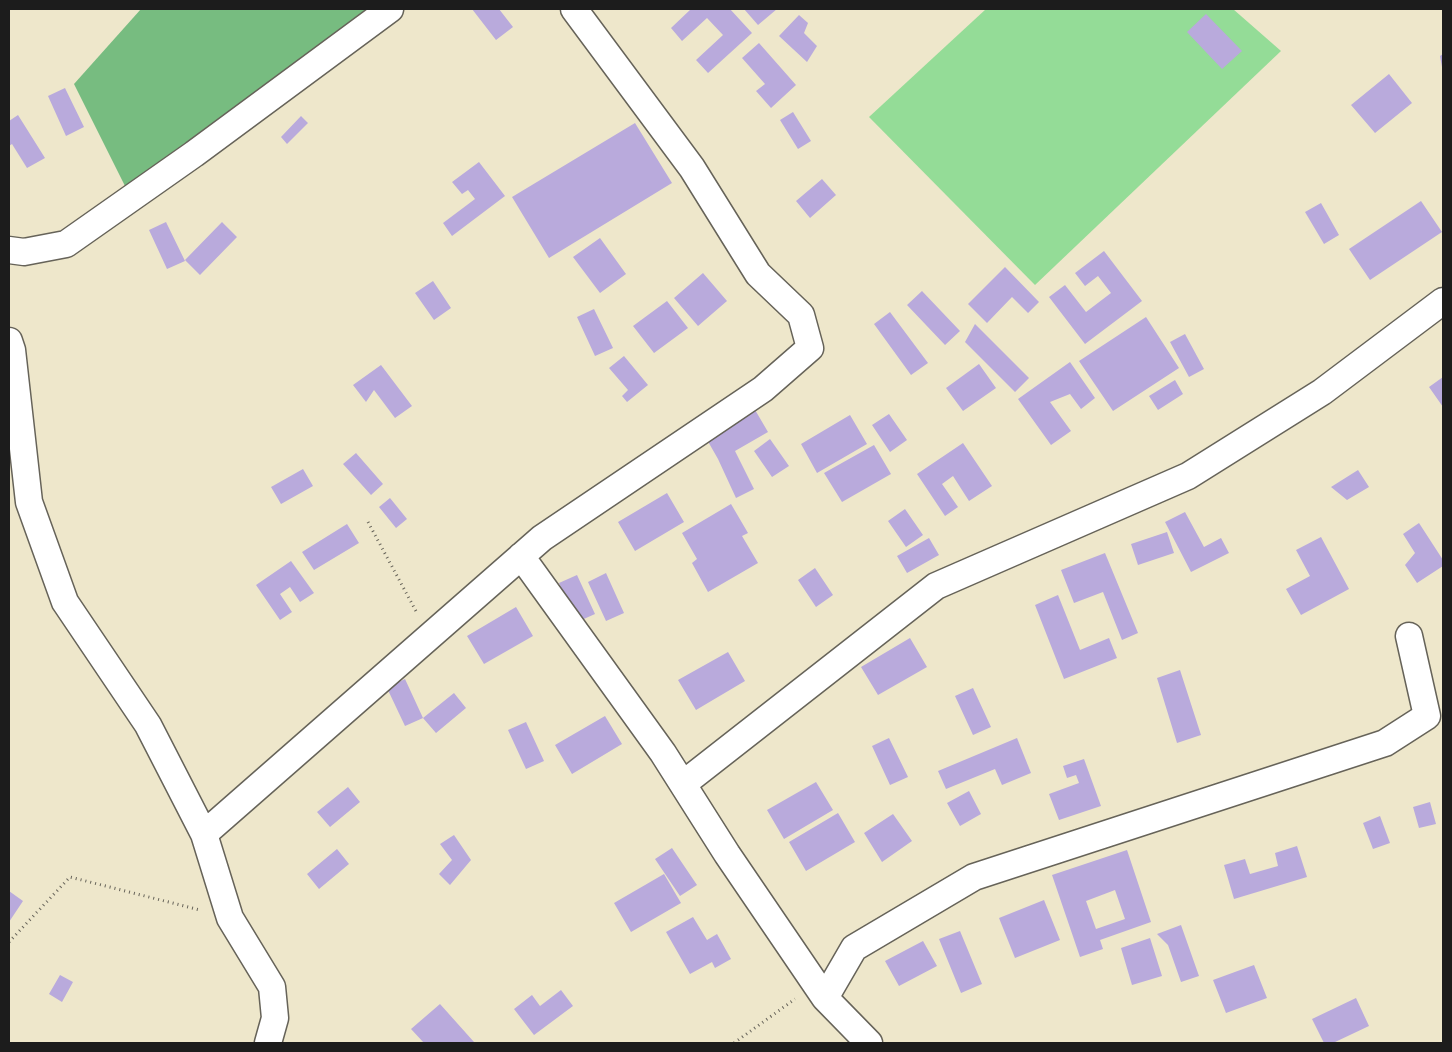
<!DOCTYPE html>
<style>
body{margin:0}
#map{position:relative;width:1452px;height:1052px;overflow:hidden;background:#eee7cb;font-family:"IM FELL English",serif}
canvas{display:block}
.frame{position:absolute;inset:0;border:10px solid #1c1c1c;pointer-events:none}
</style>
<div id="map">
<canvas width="1452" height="1052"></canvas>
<div class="frame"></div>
</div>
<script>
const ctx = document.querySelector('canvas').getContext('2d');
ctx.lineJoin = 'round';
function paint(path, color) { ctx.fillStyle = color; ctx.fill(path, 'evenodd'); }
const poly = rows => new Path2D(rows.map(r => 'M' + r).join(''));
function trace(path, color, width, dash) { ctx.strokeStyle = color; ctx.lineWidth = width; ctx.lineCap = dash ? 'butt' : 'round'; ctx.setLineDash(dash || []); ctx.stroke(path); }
paint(poly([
 [986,9,1233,9,1281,51,1035,285,869,117]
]), '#94dc97');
paint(poly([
 [141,9,390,9,131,198,74,84]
]), '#77bc80');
paint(poly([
 [472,9,499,9,513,27,496,40],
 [691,9,730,9,752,33,708,73,696,60,723,35,707,18,682,41,671,28],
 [744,9,777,9,758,25],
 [1206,14,1242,51,1222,69,1187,32],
 [799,15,808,23,804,33,817,46,807,62,779,36],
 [759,43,796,85,771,108,756,91,765,84,742,58],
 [1443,54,1443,67,1442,67,1440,56],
 [1389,74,1412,103,1375,133,1351,105],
 [65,88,84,127,66,136,48,96],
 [793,112,811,141,798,149,780,120],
 [18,115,45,158,27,168,12,144,9,146,9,121],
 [301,116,308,123,287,144,281,137],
 [635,123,672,183,549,258,512,197],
 [479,162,505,196,452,236,443,223,475,199,468,190,462,194,452,182],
 [822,179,836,195,810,218,796,201],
 [1421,201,1442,232,1370,280,1349,249],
 [1321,203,1339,235,1324,244,1305,212],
 [166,222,185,261,167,269,149,230],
 [222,222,237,237,200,275,185,260],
 [600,238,626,274,600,293,573,257],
 [1104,251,1142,301,1085,344,1049,297,1065,285,1086,312,1111,293,1098,276,1085,286,1075,273],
 [1005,267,1039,302,1028,313,1012,297,987,323,968,304],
 [703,273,727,301,698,326,674,298],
 [433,281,451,308,434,320,415,293],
 [922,291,960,331,945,345,907,305],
 [667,301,688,328,654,353,633,326],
 [594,309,613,348,595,356,577,317],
 [890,312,928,363,911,375,874,324],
 [1146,317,1179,368,1113,411,1079,361],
 [975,324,1029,378,1015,392,965,342],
 [1185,334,1204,369,1189,377,1170,342],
 [624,356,648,385,627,402,622,396,628,390,609,368],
 [1070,362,1095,398,1081,409,1070,394,1050,402,1071,431,1051,445,1018,399],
 [979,364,996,388,963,411,946,388],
 [381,365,412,406,395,418,374,390,366,402,353,385],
 [1443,377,1443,407,1429,387],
 [1175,380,1183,394,1158,410,1149,396],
 [751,403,768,432,735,451,754,489,736,498,718,459,702,431],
 [889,414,907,440,890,452,872,425],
 [850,415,867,444,817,473,801,444],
 [770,439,789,466,772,477,754,451],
 [963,443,992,486,969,501,953,476,942,484,958,507,945,516,917,474],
 [874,445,891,474,842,502,824,473],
 [356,453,383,484,371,495,343,464],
 [303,469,313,486,281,504,271,487],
 [1358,470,1369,487,1347,500,1331,487],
 [667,493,684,522,635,551,618,522],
 [390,498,407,519,396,528,379,507],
 [731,504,748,533,742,536,758,563,708,592,692,563,697,559,682,533],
 [905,509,923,535,906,547,888,521],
 [1185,512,1204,547,1221,538,1229,553,1191,572,1165,522],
 [1419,523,1443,560,1443,566,1417,583,1405,565,1415,553,1403,534],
 [347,524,359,543,314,570,302,552],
 [1167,532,1174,553,1138,565,1131,544],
 [1321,537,1349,589,1301,615,1286,589,1310,576,1296,550],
 [929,538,939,555,907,573,897,556],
 [1105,553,1138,633,1122,640,1103,592,1074,603,1061,570],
 [291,561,314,593,300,602,290,587,280,594,292,612,280,620,256,585],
 [815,568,833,595,816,607,798,580],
 [606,573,624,613,606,621,588,582],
 [577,575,595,614,577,622,559,583],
 [1058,595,1080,650,1109,638,1117,658,1064,679,1035,605],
 [516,607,533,636,484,664,467,636],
 [910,638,927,667,878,695,861,667],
 [728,652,745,681,696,710,678,680],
 [1180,670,1201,735,1177,743,1157,678],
 [405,679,423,718,405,726,387,688],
 [973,688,991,727,973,735,955,696],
 [454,693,466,708,436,733,423,718],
 [605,716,622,744,572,774,555,745],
 [526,722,544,761,526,769,508,730],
 [889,738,908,777,890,785,872,746],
 [1017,738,1031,773,1002,785,995,769,946,789,938,771],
 [1084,759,1101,806,1059,820,1049,794,1079,783,1076,775,1067,778,1063,766],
 [816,782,833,810,784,839,767,810],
 [348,787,360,802,330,827,317,812],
 [969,791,981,814,960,826,947,803],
 [1430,802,1436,824,1419,828,1413,807],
 [838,813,855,842,806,871,789,842],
 [893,814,912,841,882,862,864,833],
 [1380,816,1390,843,1373,849,1363,823],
 [454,835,471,860,450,885,439,874,452,860,440,844],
 [1297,846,1307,877,1234,899,1224,865,1245,859,1250,874,1278,866,1275,853],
 [672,848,697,885,680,896,655,859],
 [337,849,349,864,319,889,307,874],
 [1127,850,1151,922,1100,940,1103,949,1080,957,1052,875],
 [1115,890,1125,919,1096,929,1086,901],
 [664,874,681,903,631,932,614,903],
 [9,891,23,901,9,922],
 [1044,900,1060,940,1015,958,999,918],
 [693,917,707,940,717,934,731,959,715,968,712,962,690,974,666,932],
 [1181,925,1199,976,1181,982,1168,945,1157,934],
 [960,931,982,984,961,993,939,939],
 [1150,938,1162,976,1132,985,1121,948],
 [923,941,937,966,899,986,885,961],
 [1254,965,1267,998,1226,1013,1213,980],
 [60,975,73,982,62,1002,49,994],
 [561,990,573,1006,534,1035,514,1009,532,995,540,1006],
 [1356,998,1369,1026,1333,1043,1324,1043,1312,1019],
 [440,1004,474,1042,473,1043,424,1043,411,1029]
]), '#b9aadc');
const street = poly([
 [9,250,24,252,66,244,194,154,390,9],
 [9,341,12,350,29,502,65,602,148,725,204,834,230,918,272,987,275,1018,268,1043],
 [521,556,663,753,727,854,825,998],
 [683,784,936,586,1188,476,1322,392,1443,301],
 [204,834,542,538,763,389,810,348,801,315,758,274,692,168,574,9],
 [869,1043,825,998,854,948,974,877,1385,743,1427,716,1409,636]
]);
trace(street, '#666359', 29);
trace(poly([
 [368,522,417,613],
 [9,942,70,877,200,910],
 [734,1043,795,999]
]), '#666359', 3, [1, 4]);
trace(street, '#fff', 26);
</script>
